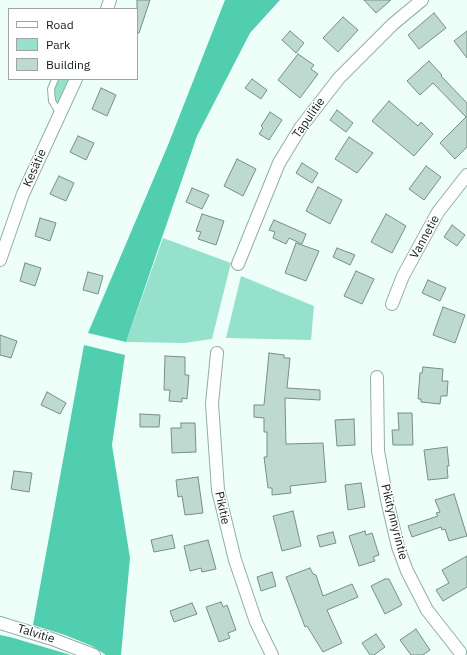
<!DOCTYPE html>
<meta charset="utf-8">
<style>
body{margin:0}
#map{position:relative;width:467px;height:655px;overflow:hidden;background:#eefff9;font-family:"IBM Plex Sans",sans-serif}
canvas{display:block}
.legend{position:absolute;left:8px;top:8px;width:130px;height:72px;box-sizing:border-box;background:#fff;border:1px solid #a0a4a3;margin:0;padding:5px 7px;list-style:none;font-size:12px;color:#111b18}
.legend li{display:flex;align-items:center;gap:8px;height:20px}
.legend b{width:20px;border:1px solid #a0a4a3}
</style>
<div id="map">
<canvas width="467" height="655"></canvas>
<ul class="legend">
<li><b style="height:5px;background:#fff"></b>Road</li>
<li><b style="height:11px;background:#95e1cb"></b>Park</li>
<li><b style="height:11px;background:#bdd9d0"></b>Building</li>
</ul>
</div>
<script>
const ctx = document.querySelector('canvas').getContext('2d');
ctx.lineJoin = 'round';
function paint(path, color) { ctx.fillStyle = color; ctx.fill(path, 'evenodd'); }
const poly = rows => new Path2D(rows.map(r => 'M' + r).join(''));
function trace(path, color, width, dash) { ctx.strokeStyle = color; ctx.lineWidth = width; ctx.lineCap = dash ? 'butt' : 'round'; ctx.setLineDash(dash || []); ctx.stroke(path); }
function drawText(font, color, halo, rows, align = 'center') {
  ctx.font = font + ' "IBM Plex Sans",sans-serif'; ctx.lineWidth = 3; ctx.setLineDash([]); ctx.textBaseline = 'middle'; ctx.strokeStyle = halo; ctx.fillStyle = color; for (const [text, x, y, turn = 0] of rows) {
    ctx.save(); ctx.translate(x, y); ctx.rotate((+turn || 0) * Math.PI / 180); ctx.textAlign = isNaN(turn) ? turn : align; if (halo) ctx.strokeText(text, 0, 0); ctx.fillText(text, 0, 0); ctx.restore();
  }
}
paint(poly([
 [55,79,76,79,60,114,52,101],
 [163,238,231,263,212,339,184,343,126,342],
 [241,276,314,306,311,340,226,338]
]), '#95e1cb');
paint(poly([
 [225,0,280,0,250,33,197,136,126,342,88,333,168,145],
 [84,345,125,355,112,445,130,558,121,655,106,655,92,646,65,635,33,625],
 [0,635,10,637,71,655,0,655]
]), '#51cdaf');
const building = poly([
 [137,0,150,0,139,33,137,33,137,0],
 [364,0,391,0,376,13,364,0],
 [434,13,446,28,419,49,408,35,434,13],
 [343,17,358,30,338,52,323,38,343,17],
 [290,31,304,43,296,53,282,40,290,31],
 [467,31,467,58,454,41,467,31],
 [298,54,314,65,311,69,318,74,300,98,278,80,298,54],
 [429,61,442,75,441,76,467,103,467,147,455,159,440,143,466,117,433,83,420,95,407,81,429,61],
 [252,79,267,90,261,99,245,88,252,79],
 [101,88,116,95,107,116,92,109,101,88],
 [389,101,418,126,421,122,433,134,414,156,372,121,389,101],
 [337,110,353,123,346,132,330,120,337,110],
 [270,112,282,120,269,140,259,134,263,128,261,126,270,112],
 [78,136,94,143,86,160,70,152,78,136],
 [349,137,373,153,357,173,335,159,349,137],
 [237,159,256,169,243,196,224,186,237,159],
 [302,163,318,173,312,183,296,173,302,163],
 [426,166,441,177,424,200,409,189,426,166],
 [59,176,74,183,66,201,50,194,59,176],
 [318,187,342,200,330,224,306,211,318,187],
 [192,188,209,195,202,209,186,202,192,188],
 [202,214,224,221,216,245,198,239,201,232,196,231,202,214],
 [386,214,406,226,392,253,371,242,386,214],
 [40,218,56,223,50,241,35,236,40,218],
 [274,220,306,234,302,244,289,238,286,244,273,238,275,232,269,230,274,220],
 [452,225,465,235,457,246,444,237,452,225],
 [296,243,319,251,306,281,285,273,296,243],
 [337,248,355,255,350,265,333,257,337,248],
 [25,263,41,268,35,286,20,281,25,263],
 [356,271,374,279,362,304,344,296,356,271],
 [88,272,103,276,98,294,83,290,88,272],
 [428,280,446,288,440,301,422,293,428,280],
 [443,307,465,315,455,343,433,335,443,307],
 [0,335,17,341,11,358,0,355,0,335],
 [269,353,284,355,284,358,290,358,287,388,320,390,320,400,285,398,286,444,323,443,326,482,290,486,291,493,272,495,272,488,268,488,264,457,267,457,267,432,264,432,264,418,254,417,254,405,264,405,269,353],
 [165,356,185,357,185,375,189,375,187,399,182,398,182,402,169,401,170,390,164,390,165,356],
 [423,367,443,369,442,381,448,381,447,396,441,396,440,404,421,402,421,399,418,399,420,373,422,373,423,367],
 [47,392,66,403,60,414,41,405,47,392],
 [398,413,412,413,413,445,393,445,392,430,399,430,398,413],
 [140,414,160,415,159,427,140,427,140,414],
 [354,419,355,445,337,446,335,420,354,419],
 [181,423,195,423,196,452,172,453,171,428,181,428,181,423],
 [447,447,449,466,447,466,448,478,428,480,424,450,447,447],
 [14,471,32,473,29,492,11,489,14,471],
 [198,477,203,513,185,515,182,496,178,497,176,480,198,477],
 [361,483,365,507,348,510,345,485,361,483],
 [454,494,467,536,449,541,445,529,442,530,441,527,412,537,408,526,438,516,436,513,440,512,435,500,454,494],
 [293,511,301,546,282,551,273,516,293,511],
 [365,531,366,535,372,533,379,555,373,557,375,561,359,566,349,536,365,531],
 [333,532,336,543,320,547,317,536,333,532],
 [172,535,175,548,154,552,151,540,172,535],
 [208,540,216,569,202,572,201,568,190,571,184,546,208,540],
 [467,556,467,587,443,601,436,590,449,583,442,570,467,556],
 [310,568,313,574,316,575,323,596,352,584,358,597,327,610,342,643,323,652,307,626,305,627,286,577,310,568],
 [272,572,276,586,261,591,257,577,272,572],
 [385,579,389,579,402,605,385,614,371,586,385,579],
 [221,602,223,607,227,605,236,630,228,633,230,638,219,642,206,607,221,602],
 [192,603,197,614,174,622,170,611,192,603],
 [416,629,430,650,423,655,411,655,400,640,416,629],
 [376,634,385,647,374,655,370,655,362,643,376,634]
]);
paint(building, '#bdd9d0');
trace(building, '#759087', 1);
const lane = poly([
 [55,79,51,89,52,101,60,114]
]);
const street = poly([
 [107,9,110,0],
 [0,260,23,194,76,79],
 [238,264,279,163,301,127,339,78,393,24,422,0],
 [392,304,403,276,438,212,467,175],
 [217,353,212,404,218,490,235,560,256,622,272,655],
 [377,377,378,451,387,500,398,547,407,571,427,610,460,652],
 [0,623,52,639,94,655]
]);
trace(lane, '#93aea6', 8);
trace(street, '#93aea6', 14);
trace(lane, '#fff', 6);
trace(street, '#fff', 12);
drawText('12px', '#111b18', '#fff', [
 ["Tapulitie",309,118,-55],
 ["Kesätie",35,168,-66],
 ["Vannetie",425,237,-61],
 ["Pikitie",222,508,78],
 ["Pikitynnyrintie",394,522,76],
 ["Talvitie",36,634,17]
]);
</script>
